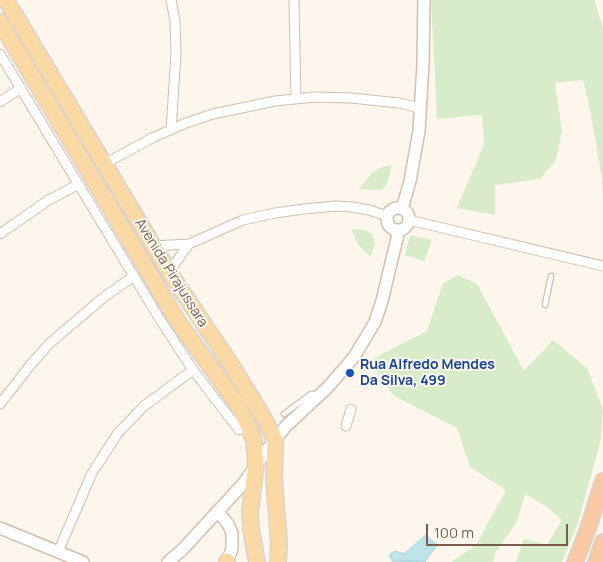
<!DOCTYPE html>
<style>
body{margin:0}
#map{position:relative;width:603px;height:562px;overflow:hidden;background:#fdf6ec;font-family:Manrope,sans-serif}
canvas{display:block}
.scale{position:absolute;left:426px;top:524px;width:142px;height:22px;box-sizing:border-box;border:2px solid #7a5c4d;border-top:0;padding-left:6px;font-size:15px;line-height:18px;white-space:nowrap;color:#7a5c4d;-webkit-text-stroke:4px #fffaf3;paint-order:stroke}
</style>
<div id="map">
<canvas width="603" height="562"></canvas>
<div class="scale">100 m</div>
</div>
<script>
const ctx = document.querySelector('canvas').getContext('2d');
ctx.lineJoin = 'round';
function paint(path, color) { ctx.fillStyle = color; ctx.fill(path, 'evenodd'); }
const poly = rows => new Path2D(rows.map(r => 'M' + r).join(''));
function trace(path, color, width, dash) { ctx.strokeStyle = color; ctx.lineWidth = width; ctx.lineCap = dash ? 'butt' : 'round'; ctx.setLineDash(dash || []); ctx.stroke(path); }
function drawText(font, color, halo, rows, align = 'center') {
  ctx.font = font + ' Manrope,sans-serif'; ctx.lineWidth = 4; ctx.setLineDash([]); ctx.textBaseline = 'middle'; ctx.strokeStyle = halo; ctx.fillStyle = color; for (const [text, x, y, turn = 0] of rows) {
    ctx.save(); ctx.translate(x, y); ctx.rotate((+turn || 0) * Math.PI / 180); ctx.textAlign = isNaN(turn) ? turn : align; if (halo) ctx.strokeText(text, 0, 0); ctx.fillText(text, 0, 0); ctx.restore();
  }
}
paint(poly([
 [431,0,594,0,603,27,603,200,602,179,590,110,583,80,555,83,562,131,556,160,540,179,495,185,495,215,457,208,484,144,482,115,437,119],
 [392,165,388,182,384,188,379,190,359,189,372,173,382,167],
 [351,229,365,230,373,235,375,243,371,257,359,246],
 [410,235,432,240,424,261,405,255],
 [458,275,477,284,524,371,553,340,587,368,603,409,601,439,578,523,562,562,516,562,524,539,547,545,562,520,546,506,525,494,517,522,495,553,493,562,451,562,476,545,506,490,470,467,457,428,394,396,368,361,427,331,443,283]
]), '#d8ecc9');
const water = poly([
 [426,535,437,545,425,562,392,561,389,555,395,551,404,554,426,535]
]);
paint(water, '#bfe3e8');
trace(water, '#a5d3da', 1);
const service = poly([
 [545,305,551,276],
 [284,414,311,394,315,394,318,397]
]);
const minor = poly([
 [294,0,296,99],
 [0,54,159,318,193,370,239,430],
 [0,102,21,88],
 [171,130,176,54,175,21,171,0],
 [104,164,152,138,186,123,213,114,275,101,315,97,351,98,399,103,420,108],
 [409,220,603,266],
 [0,234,47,201,79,184],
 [153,246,189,244,243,220,275,213,304,209,336,206,352,207,369,210,387,216],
 [169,272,189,244],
 [0,404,32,363,50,343,104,297,134,276],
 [346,426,351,409],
 [58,552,92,473,118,433,144,406,193,370]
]);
const tertiary = poly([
 '387 219a11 11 0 1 1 22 0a11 11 0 1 1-22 0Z',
 [402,209,410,181,419,131,423,64,424,0],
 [218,512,228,524,232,533,232,549,227,562],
 [0,528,83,562],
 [168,562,182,550,243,484,269,447,286,426,328,387,354,357,375,322,382,301,399,230]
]);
const primary = poly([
 [6,0,169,272,232,366,262,415,275,440,274,479,279,543,278,562],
 [0,22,177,320,238,405,247,423,254,441,256,464,250,511,251,530,257,562],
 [227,561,227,562]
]);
const trunk = poly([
 [575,562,588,529,603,481],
 [596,562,603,542]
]);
trace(service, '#d1beb0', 7);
trace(minor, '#d1beb0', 11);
trace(tertiary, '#d1beb0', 14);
trace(primary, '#dad1cd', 18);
trace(trunk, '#dad1cd', 18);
trace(service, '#fff', 4.5);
trace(minor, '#fff', 9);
trace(tertiary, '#fff', 11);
trace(primary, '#fbd9a5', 15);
trace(trunk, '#f9c8a4', 15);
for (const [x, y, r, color] of [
 [350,373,5,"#1a4fb4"]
]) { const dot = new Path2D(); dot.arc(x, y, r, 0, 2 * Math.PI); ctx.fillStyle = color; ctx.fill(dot); trace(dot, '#fffaf3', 2); }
drawText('14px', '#7a5c4d', '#fffaf3', [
 ["Avenida Pirajussara",171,273,58]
]);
drawText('bold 14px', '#164399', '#fffaf3', [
 ["Rua Alfredo Mendes",360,365],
 ["Da Silva, 499",360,381]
], 'left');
</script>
